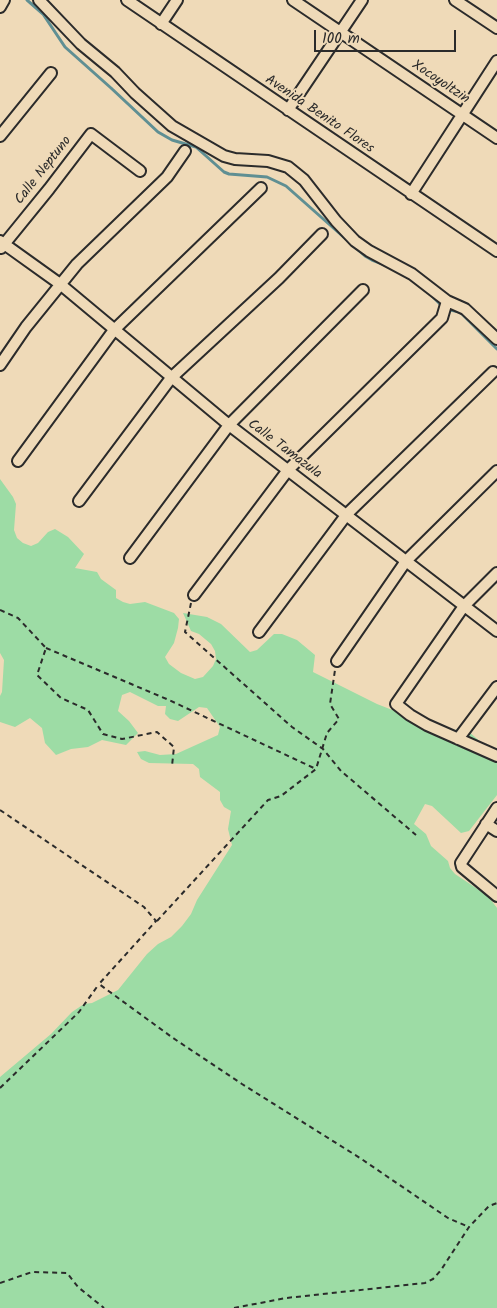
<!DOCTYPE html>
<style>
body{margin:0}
#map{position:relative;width:497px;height:1308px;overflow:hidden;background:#efdab8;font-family:Kalam,sans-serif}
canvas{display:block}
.scale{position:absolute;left:314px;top:30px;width:142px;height:22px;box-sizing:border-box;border:2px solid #2b2b2b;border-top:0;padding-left:6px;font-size:15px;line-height:18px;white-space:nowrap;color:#2b2b2b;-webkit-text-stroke:4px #efdab8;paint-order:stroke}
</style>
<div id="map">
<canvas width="497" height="1308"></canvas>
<div class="scale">100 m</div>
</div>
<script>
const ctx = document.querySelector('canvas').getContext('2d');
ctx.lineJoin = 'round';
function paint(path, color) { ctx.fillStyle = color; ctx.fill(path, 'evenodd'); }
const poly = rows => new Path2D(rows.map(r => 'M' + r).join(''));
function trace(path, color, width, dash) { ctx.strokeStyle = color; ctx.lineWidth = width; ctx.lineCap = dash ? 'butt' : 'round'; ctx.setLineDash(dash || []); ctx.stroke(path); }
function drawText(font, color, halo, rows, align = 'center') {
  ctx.font = font + ' Kalam,sans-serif'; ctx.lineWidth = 4; ctx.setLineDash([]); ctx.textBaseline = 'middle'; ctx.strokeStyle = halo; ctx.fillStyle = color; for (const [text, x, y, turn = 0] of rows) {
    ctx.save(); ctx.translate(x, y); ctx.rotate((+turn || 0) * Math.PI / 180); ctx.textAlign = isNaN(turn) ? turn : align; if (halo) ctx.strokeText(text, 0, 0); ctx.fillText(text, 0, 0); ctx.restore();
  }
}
paint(poly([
 [0,479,13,497,16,504,14,530,17,538,23,543,31,546,38,543,48,532,55,529,68,537,84,554,75,568,97,572,101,579,116,590,116,598,123,602,130,604,145,602,174,613,179,619,178,628,174,643,165,657,169,664,181,673,195,679,203,677,213,666,216,659,215,651,211,644,199,634,191,631,183,613,207,617,221,624,250,652,257,650,274,634,282,634,297,640,315,655,313,672,377,704,446,731,461,729,468,731,483,744,497,749,497,795,469,831,461,833,432,806,425,804,414,824,426,834,431,846,448,861,450,868,455,874,488,896,497,908,497,1308,0,1308,0,1077,51,1034,72,1012,84,1004,92,1003,118,990,147,954,158,944,171,937,182,926,191,914,197,900,232,845,228,829,231,811,224,807,220,800,220,792,200,777,199,769,193,764,149,763,141,759,137,752,145,751,160,755,176,754,218,735,220,727,207,708,199,707,178,721,170,719,165,714,166,706,158,706,130,692,122,695,118,711,129,721,138,733,126,745,102,740,88,747,71,749,56,755,45,743,42,728,30,718,15,727,0,722,0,696,2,692,4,660,0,653]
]), '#9ddca5');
trace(poly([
 [27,0,43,14,65,47,111,88,158,132,172,140,196,147,224,172,229,174,267,177,286,186,365,256,372,260,385,265],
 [430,294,445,309,460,312,497,349]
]), '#5f8f93', 3);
const minor = poly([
 [39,0,81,44,115,72,135,93,172,126,224,156,235,159,268,161,288,167,304,180,336,221,355,241,369,251,412,274,447,301,442,318,288,470,194,595],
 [127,0,497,251],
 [293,0,497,138],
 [455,0,497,28],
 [0,7,4,0],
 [161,24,177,0],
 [288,110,362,0],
 [0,136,51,73],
 [411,194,497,61],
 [0,241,60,284,229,425,497,631],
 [1,248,49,189,91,134,140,171],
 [447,301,465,309,497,339],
 [0,365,26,327,77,264,167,177,185,151],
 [18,461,114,330,261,188],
 [79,501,171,378,279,278,322,234],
 [130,558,229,425,363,290],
 [497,573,464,606,396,704,410,715,427,725,497,756],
 [259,632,347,514,493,372],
 [337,661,406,561,497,471],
 [458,739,497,687],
 [497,808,461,863,462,867,497,896],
 [486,824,497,831]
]);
trace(minor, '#2b2b2b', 14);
trace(poly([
 [191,603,185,632,292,727,323,749,341,771,416,835],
 [0,610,18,618,46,648,37,675,61,698,88,710,103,734,122,739,157,732,174,747,172,766],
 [46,648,169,700,316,769],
 [0,810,144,907,156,921,99,984,173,1038,242,1084,360,1158,448,1218,469,1227],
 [157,921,268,800,281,796,316,769,327,733,339,719,330,704,335,670],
 [0,1088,79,1012,99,984],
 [0,1283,32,1272,67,1273,78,1287,104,1308],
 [234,1308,286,1298,425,1283,433,1279,441,1270,469,1227,489,1206,497,1203]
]), '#2b2b2b', 2, [5, 4]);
trace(minor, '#efdab8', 10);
drawText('14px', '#2b2b2b', '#efdab8', [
 ["Xocoyoltzin",440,83,34],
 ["Avenida Benito Flores",319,115,34],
 ["Calle Neptuno",44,171,-52],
 ["Calle Tamazula",284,450,37]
]);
</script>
